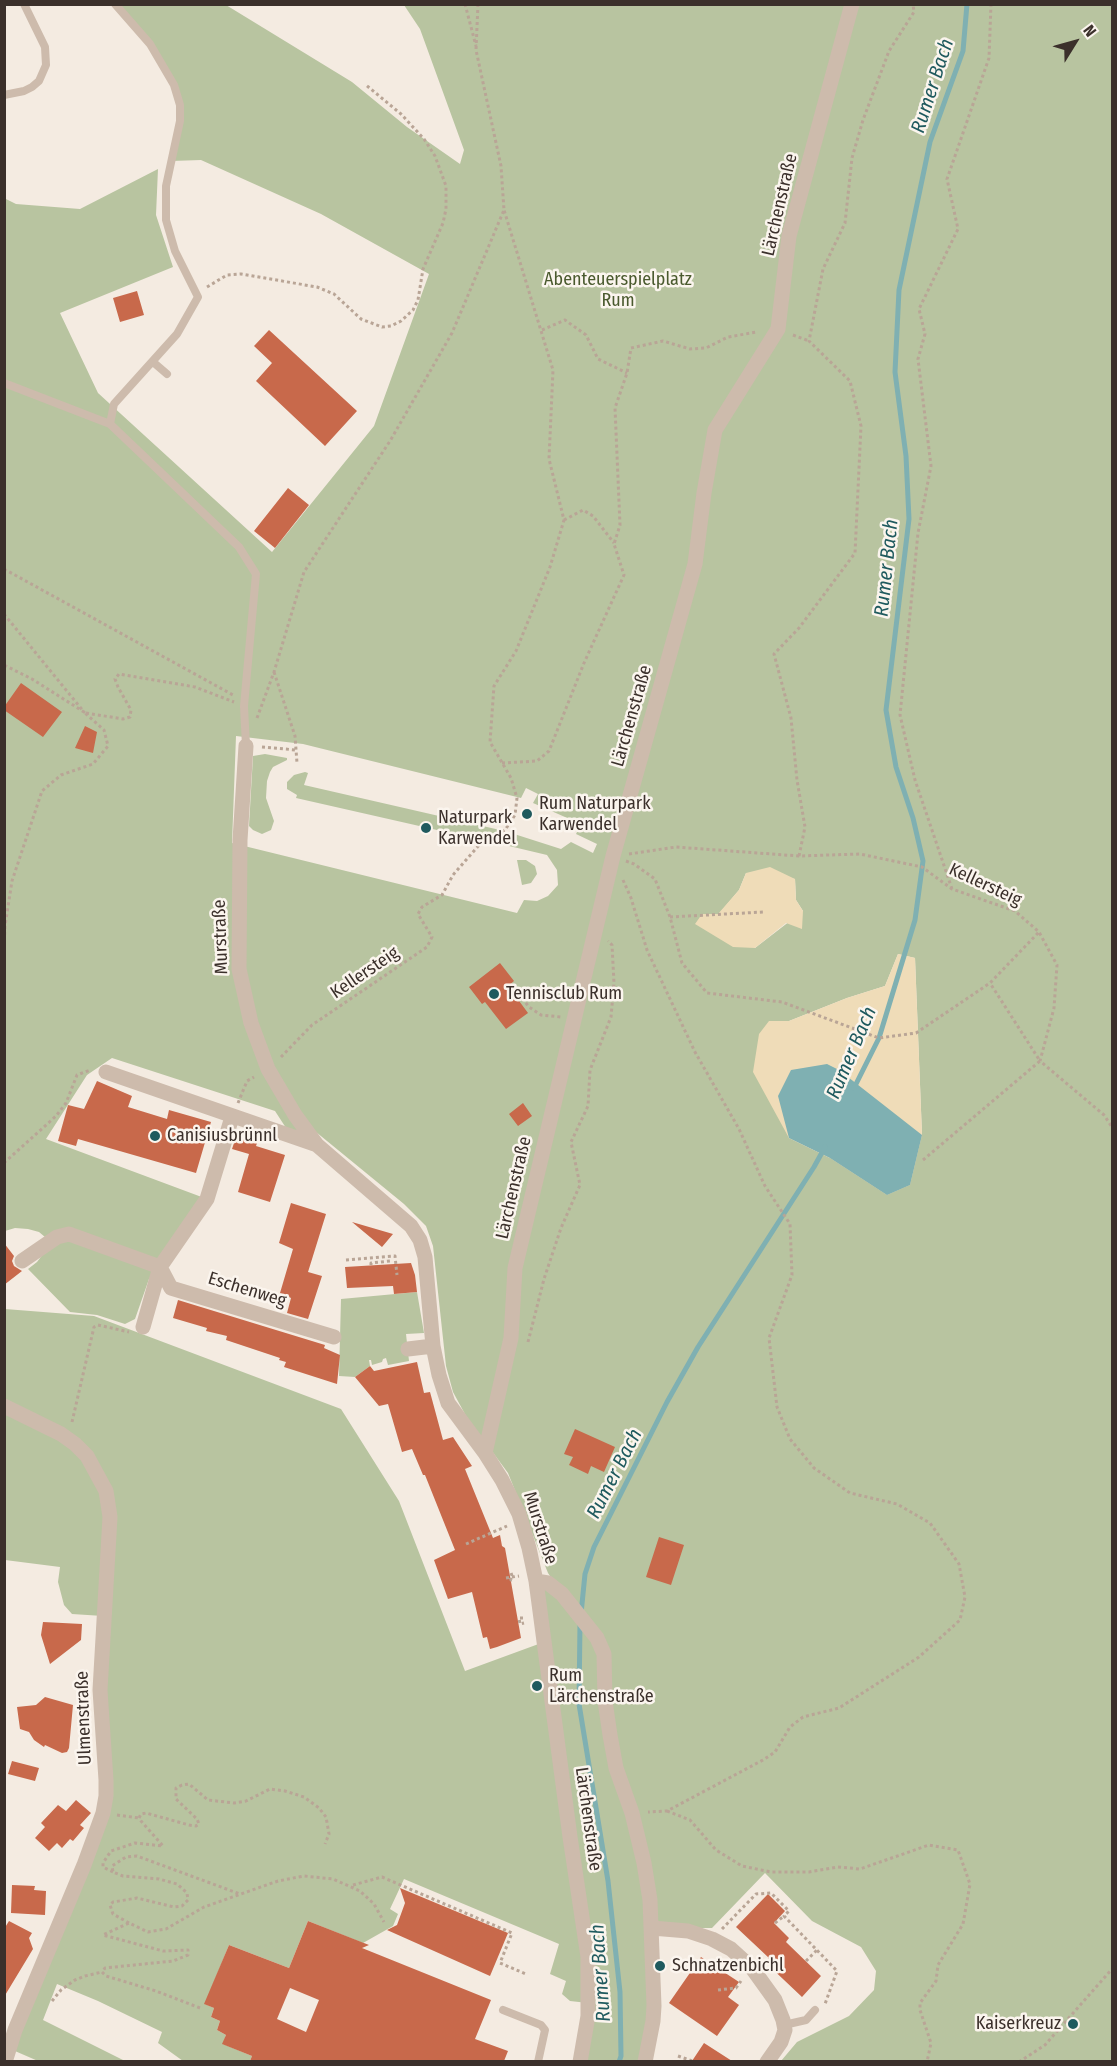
<!DOCTYPE html>
<meta charset="utf-8">
<style>
body{margin:0}
#map{position:relative;width:1117px;height:2066px;overflow:hidden;background:#f4ebe1;font-family:"Fira Sans Condensed",sans-serif}
canvas{display:block}
.frame{position:absolute;inset:0;border:6px solid #3b302b;pointer-events:none}
.north{position:absolute;left:1045px;top:12px;width:60px;height:60px;-webkit-text-stroke:4px #fbf5ee;paint-order:stroke;rotate:53deg;font-size:16px;font-weight:700;line-height:24px;text-align:center;color:#3b302b}
.north::after{content:'';display:block;margin:auto;width:21px;height:27px;background:#3b302b;clip-path:polygon(50% 0,100% 100%,50% 72%,0 100%)}
</style>
<div id="map">
<canvas width="1117" height="2066"></canvas>
<div class="frame"></div>
<div class="north">N</div>
</div>
<script>
const ctx = document.querySelector('canvas').getContext('2d');
ctx.lineJoin = 'round';
function paint(path, color) { ctx.fillStyle = color; ctx.fill(path, 'evenodd'); }
const poly = rows => new Path2D(rows.map(r => 'M' + r).join(''));
function trace(path, color, width, dash) { ctx.strokeStyle = color; ctx.lineWidth = width; ctx.lineCap = dash ? 'butt' : 'round'; ctx.setLineDash(dash || []); ctx.stroke(path); }
function drawText(font, color, halo, rows, align = 'center') {
  ctx.font = font + ' "Fira Sans Condensed",sans-serif'; ctx.lineWidth = 5; ctx.setLineDash([]); ctx.textBaseline = 'middle'; ctx.strokeStyle = halo; ctx.fillStyle = color; for (const [text, x, y, turn = 0] of rows) {
    ctx.save(); ctx.translate(x, y); ctx.rotate((+turn || 0) * Math.PI / 180); ctx.textAlign = isNaN(turn) ? turn : align; if (halo) ctx.strokeText(text, 0, 0); ctx.fillText(text, 0, 0); ctx.restore();
  }
}
paint(poly([
 [115,5,226,5,352,82,407,127,460,164,464,150,420,29,404,5,1112,5,1112,2061,781,2061,797,2042,849,2016,874,1990,876,1971,861,1947,812,1921,765,1873,712,1928,652,1928,645,2061,580,2061,588,2003,570,2001,562,1994,566,1981,550,1974,559,1944,404,1879,390,1909,398,1914,393,1926,363,1943,308,1921,289,1968,229,1945,205,2004,214,2008,211,2017,220,2021,217,2030,226,2035,223,2044,252,2056,250,2061,183,2061,158,2043,162,2032,98,2001,57,1984,43,2020,125,2061,38,2061,8,2048,103,1813,103,1616,72,1614,64,1605,58,1582,60,1567,5,1560,5,1309,94,1316,341,1409,399,1501,465,1671,544,1642,536,1581,560,1591,548,1573,508,1473,466,1416,453,1392,446,1366,433,1246,426,1226,404,1204,316,1132,288,1131,275,1111,112,1058,87,1075,46,1139,207,1199,149,1279,135,1319,125,1324,97,1315,70,1312,28,1269,37,1262,46,1250,45,1237,39,1232,28,1229,15,1228,5,1231,4,198,16,204,80,209,158,169,156,215,173,267,60,313,98,393,272,552,374,426,429,274,321,214,201,160,171,161,180,105,160,59],
 [236,736,303,744,521,798,526,788,538,794,533,803,581,824,576,834,597,844,593,853,571,842,561,849,511,833,500,835,488,841,547,855,557,870,558,885,548,896,537,901,524,900,517,913,232,843],
 [746,873,795,879,796,900,803,911,755,948,702,915,718,915,739,890],
 [898,954,915,958,922,1135,830,1158,789,1138,769,1021,789,1021,847,998,885,986],
 [265,754,287,758,287,760,273,767,270,772,267,781,266,798,274,821,271,830,262,834,253,830,249,826,253,756],
 [305,772,308,773,304,785,500,830,481,840,296,798,297,795,287,789,287,782,294,775],
 [517,860,526,860,535,866,537,874,531,883,522,885],
 [417,1292,424,1333,406,1334,409,1361,388,1365,386,1358,383,1359,382,1362,372,1365,371,1360,369,1360,370,1366,355,1377,339,1376,341,1299]
]), '#b8c4a0');
paint(poly([
 [770,867,795,879,796,900,803,911,802,929,786,923,755,948,733,947,695,924,702,914,718,914,739,890,746,873],
 [898,954,915,958,922,1135,910,1185,887,1195,830,1158,789,1138,753,1072,759,1034,769,1021,789,1021,847,998,885,986]
]), '#efdcb8');
paint(poly([
 [827,1064,839,1070,922,1135,910,1185,887,1195,830,1158,789,1138,778,1096,791,1070]
]), '#7fb0b2');
trace(poly([
 [854,1088,879,1038,915,920,923,861,913,818,896,767,886,710,909,519,906,456,895,372,899,290,930,142,963,51,967,4],
 [581,1614,585,1574,594,1547,667,1402,698,1347,814,1167,825,1147],
 [580,1623,579,1704,608,1881,620,1992,621,2056,619,2062]
]), '#7fb0b2', 5);
paint(poly([
 [137,291,144,315,120,322,113,298],
 [269,330,357,411,325,446,256,381,272,363,254,346],
 [288,488,309,505,275,548,254,531],
 [21,683,62,712,43,737,4,710,4,707],
 [85,726,97,732,93,753,75,748],
 [500,963,514,981,508,986,528,1013,506,1029,485,1002,482,1004,469,987],
 [97,1081,132,1096,128,1107,167,1119,169,1110,211,1122,196,1173,78,1139,76,1146,58,1141,68,1105,84,1109],
 [523,1103,532,1116,518,1126,509,1114],
 [238,1131,259,1137,256,1146,285,1155,270,1202,238,1192,249,1154,232,1149],
 [291,1203,326,1214,308,1272,322,1276,308,1319,287,1313,291,1298,280,1293,293,1249,279,1243],
 [352,1222,393,1234,382,1247],
 [4,1243,14,1256,12,1261,14,1266,22,1271,4,1285],
 [411,1263,415,1275,417,1292,394,1294,393,1286,347,1288,345,1267],
 [178,1300,325,1345,324,1348,340,1355,337,1384,284,1367,286,1362,279,1360,280,1358,226,1340,227,1336,206,1331,207,1328,173,1318],
 [417,1362,424,1393,430,1392,443,1440,453,1437,472,1466,465,1469,493,1538,500,1535,502,1546,505,1548,521,1638,497,1647,490,1649,487,1637,483,1638,472,1592,448,1599,434,1560,455,1550,425,1475,423,1475,412,1449,402,1452,388,1404,379,1406,355,1377,370,1366,374,1371],
 [575,1429,615,1447,604,1472,591,1466,588,1474,569,1465,573,1457,564,1454],
 [659,1537,684,1545,671,1585,646,1577],
 [43,1622,82,1624,81,1640,50,1664,41,1635],
 [45,1697,73,1705,69,1748,67,1752,62,1753,45,1745,44,1747,34,1740,29,1732,20,1729,17,1707,36,1705],
 [12,1761,39,1768,35,1781,8,1774],
 [76,1800,91,1813,80,1825,84,1828,73,1841,70,1839,62,1848,57,1843,49,1851,35,1838,45,1827,41,1823,58,1805,66,1811],
 [12,1885,35,1886,34,1890,46,1891,45,1915,11,1913],
 [400,1888,508,1933,490,1976,387,1930,397,1925,405,1903],
 [768,1894,785,1911,774,1923,789,1938,786,1942,821,1976,802,1997,765,1962,769,1958,736,1927],
 [9,1921,32,1933,29,1938,33,1949,4,1997,4,1929],
 [308,1921,369,1945,362,1948,491,2000,475,2039,508,2051,504,2061,250,2061,252,2056,222,2044,226,2035,217,2030,220,2021,211,2017,214,2008,204,2004,229,1945,289,1968],
 [290,1988,319,2000,306,2032,277,2019],
 [701,1957,739,1982,728,1997,739,2005,717,2036,669,2003],
 [704,2043,732,2061,692,2061]
]), '#c8694b');
trace(poly([
 [465,4,476,46],
 [207,287,227,275,241,274,317,287,334,294,361,319,382,327,391,326,401,321,413,310,418,300,423,269,443,223,446,209,446,186,435,156,424,139,401,114,366,85],
 [542,330,565,320,586,335,598,359,627,373],
 [793,335,809,341],
 [564,520,583,510,593,516,614,543],
 [4,569,233,695],
 [4,614,84,712,32,679,4,665],
 [274,672,295,736,297,763],
 [86,713,123,719,130,717,131,710,118,687,115,679,119,674,195,687,234,702],
 [257,718,274,672,304,572,390,441,452,333,504,210,501,166,476,50,478,4],
 [262,747,296,750],
 [502,763,537,761,549,751,584,663,624,575,614,544,620,525,615,408,627,373,631,348,663,341,690,349,706,348,728,337,757,332],
 [629,854,676,847,799,856,860,854,922,867,952,889,1015,911,1039,932,1057,965,1054,1008,1040,1061,1104,1115,1112,1127],
 [799,856,805,827,797,780,791,718,774,654,799,628,855,553,861,426,850,381,809,341,823,269,845,223,852,158,863,120,889,51,914,12,913,4],
 [626,861,634,864,655,879,670,917,682,963,707,993,782,1002,879,1038,916,1033,990,983,1039,932],
 [623,880,631,898,647,950,695,1052,739,1129,765,1186,790,1224,792,1275,769,1338,777,1407,790,1439,814,1468,850,1493,897,1504,930,1523,959,1564,965,1597,960,1620,919,1657,839,1708,803,1717,790,1727,775,1752,763,1760,667,1811,648,1812],
 [952,889,915,780,900,715,918,533,931,466,918,359,925,334,919,309,958,229,947,179,989,58,991,4],
 [670,917,763,912],
 [4,953,5,926,12,881,42,791,61,775,93,764,108,746,104,730,84,712],
 [511,984,529,1007,541,1015,561,1017],
 [281,1057,312,1025,427,947,432,937,418,914,422,907,442,895,453,875,480,844,505,830,515,815,517,798,511,778,490,742,494,686,516,651,550,567,564,520,549,459,553,370,504,210],
 [238,1103,247,1081,254,1077],
 [923,1160,1040,1061,990,983],
 [4,1163,56,1116,66,1103,77,1075,90,1070],
 [346,1260,395,1256,397,1275],
 [371,1265,371,1263,390,1261,390,1264],
 [528,1342,544,1279,561,1228,580,1185,571,1142,588,1106,590,1070,611,1017,614,983,612,945,608,941],
 [72,1422,94,1327,98,1325,129,1332],
 [466,1544,507,1526],
 [513,1574,510,1575,511,1580,514,1579],
 [506,1578,519,1576],
 [523,1618,519,1618,520,1624,524,1623],
 [667,1811,690,1820,716,1850,742,1866,771,1872,809,1872,838,1867,860,1869,929,1845,958,1850,970,1884,963,1924,938,1965,936,1981,920,2003,920,2010,931,2043,927,2062],
 [117,1815,139,1818],
 [113,1872,103,1867,103,1863,111,1851,135,1843,163,1846,141,1821,139,1818,141,1814,146,1813,189,1825,196,1826,199,1824,197,1819,176,1799,176,1788,182,1785,189,1784,208,1800,234,1803,246,1801,270,1789,285,1791,304,1797,319,1808,326,1817,329,1834,325,1844],
 [353,1885,382,1877,512,1933,500,1963,526,1974],
 [129,1923,113,1914,110,1905,113,1902,137,1898,174,1907,182,1906,188,1900,187,1893,177,1884,159,1879,123,1876,113,1872,112,1866,126,1857,137,1856,240,1894],
 [775,1923,784,1916],
 [722,1929,756,1894,771,1893,789,1911,784,1916,837,1971,825,2004],
 [806,1961,817,1950],
 [718,1990,736,1988,741,1981],
 [52,2001,61,1990,75,1980,85,1976,102,1972],
 [200,2008,156,1991,106,1976,102,1972,105,1968,173,1961,188,1955,188,1950,163,1951,103,1935,129,1923,148,1932,166,1929,204,1907,278,1881,304,1876,333,1879,360,1891,374,1904,384,1922],
 [678,2056,692,2061],
 [1019,2062,1045,2045,1112,1969]
]), '#b9a596', 3, [3, 3]);
trace(poly([
 [115,4,150,44,174,85,180,105,180,121,166,186,166,220,175,251,198,297,177,334,114,404,110,424,239,547,256,574,244,706,246,746],
 [4,95,24,91,32,87,39,81,46,65,45,47,24,4],
 [153,362,167,374],
 [4,383,110,424],
 [503,2010,541,2025,545,2030,538,2062],
 [784,2025,806,2020,815,2010]
]), '#cdbbac', 8);
trace(poly([
 [246,746,240,840,239,969,251,1023,268,1069,295,1115,317,1145,411,1226,420,1240,425,1257,433,1346,439,1375,448,1403,485,1453,502,1480,519,1514,529,1548,536,1581,570,1837,588,1957,588,2016,580,2062],
 [106,1072,317,1145],
 [232,1117,207,1199,160,1267,171,1288,334,1337],
 [22,1261,57,1237,69,1234,160,1267,143,1327],
 [408,1349,433,1346],
 [4,1406,61,1434,75,1444,87,1456,106,1491,110,1517,100,1690,106,1780,106,1796,103,1813,84,1865,15,2030,5,2062],
 [485,1453,511,1338,515,1268,613,856,695,564,704,493,715,430,778,329,789,236,852,4],
 [536,1581,548,1583,562,1594,597,1638,604,1654,605,1701,610,1735,616,1768,632,1813,644,1863,650,1900,654,2006,653,2021,645,2062],
 [652,1928,688,1931,712,1939,731,1949,752,1968,775,2000,783,2020,785,2030,781,2042,767,2062]
]), '#cdbbac', 15);
for (const [x, y, r, color] of [
 [527,814,6,"#1f5a5e"],
 [426,828,6,"#1f5a5e"],
 [494,994,6,"#1f5a5e"],
 [155,1136,6,"#1f5a5e"],
 [537,1686,6,"#1f5a5e"],
 [660,1966,6,"#1f5a5e"],
 [1073,2024,6,"#1f5a5e"]
]) { const dot = new Path2D(); dot.arc(x, y, r, 0, 2 * Math.PI); ctx.fillStyle = color; ctx.fill(dot); trace(dot, '#fbf5ee', 2); }
drawText('18px', '#3b302b', '#fbf5ee', [
 ["Lärchenstraße",780,205,-77],
 ["Lärchenstraße",632,716,-74],
 ["Kellersteig",985,885,25],
 ["Murstraße",221,937,-92],
 ["Kellersteig",365,973,-34],
 ["Lärchenstraße",514,1188,-77],
 ["Eschenweg",247,1290,17],
 ["Murstraße",540,1528,72],
 ["Ulmenstraße",84,1718,-92],
 ["Lärchenstraße",588,1819,82]
]);
drawText('18px', '#4a5a2e', '#fbf5ee', [
 ["Abenteuerspielplatz",618,280],
 ["Rum",618,301]
]);
drawText('18px', '#3b302b', '#fbf5ee', [
 ["Rum Naturpark",539,804],
 ["Karwendel",539,825],
 ["Naturpark",438,818],
 ["Karwendel",438,839],
 ["Tennisclub Rum",506,994],
 ["Canisiusbrünnl",167,1136],
 ["Rum",549,1676],
 ["Lärchenstraße",549,1697],
 ["Schnatzenbichl",672,1966],
 ["Kaiserkreuz",1061,2024,"right"]
], 'left');
drawText('italic 20px', '#1f5a5e', '#fbf5ee', [
 ["Rumer Bach",933,86,-72],
 ["Rumer Bach",887,568,-84],
 ["Rumer Bach",852,1053,-67],
 ["Rumer Bach",615,1474,-63],
 ["Rumer Bach",601,1973,-94]
]);
</script>
